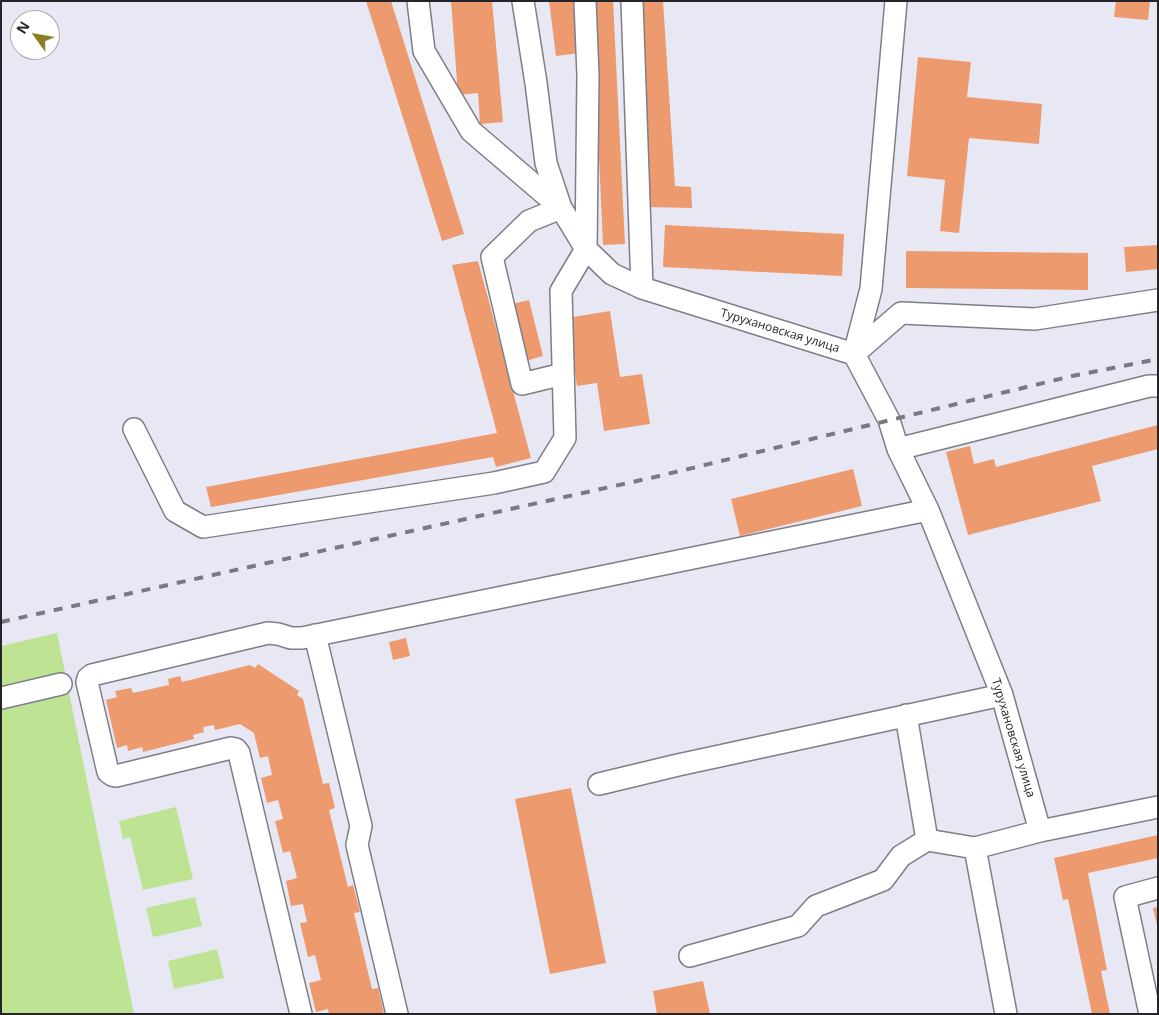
<!DOCTYPE html>
<meta charset="utf-8">
<style>
body{margin:0}
#map{position:relative;width:1159px;height:1015px;overflow:hidden;background:#e8e8f4;font-family:"Open Sans",sans-serif}
canvas{display:block}
.frame{position:absolute;inset:0;border:2px solid #252529;pointer-events:none}
.north{position:absolute;left:10px;top:10px;width:50px;height:50px;box-sizing:border-box;background:#fff;border:1px solid #a8a8a9;border-radius:50%;rotate:302deg;font-size:14px;font-weight:700;line-height:20px;text-align:center;color:#252529}
.north::after{content:'';display:block;margin:auto;width:18px;height:22px;background:#8d7e24;clip-path:polygon(50% 0,100% 100%,50% 72%,0 100%)}
</style>
<div id="map">
<canvas width="1159" height="1015"></canvas>
<div class="frame"></div>
<div class="north">N</div>
</div>
<script>
const ctx = document.querySelector('canvas').getContext('2d');
ctx.lineJoin = 'round';
function paint(path, color) { ctx.fillStyle = color; ctx.fill(path, 'evenodd'); }
const poly = rows => new Path2D(rows.map(r => 'M' + r).join(''));
function trace(path, color, width, dash) { ctx.strokeStyle = color; ctx.lineWidth = width; ctx.lineCap = dash ? 'butt' : 'round'; ctx.setLineDash(dash || []); ctx.stroke(path); }
function drawText(font, color, halo, rows, align = 'center') {
  ctx.font = font + ' "Open Sans",sans-serif'; ctx.lineWidth = 4.5; ctx.setLineDash([]); ctx.textBaseline = 'middle'; ctx.strokeStyle = halo; ctx.fillStyle = color; for (const [text, x, y, turn = 0] of rows) {
    ctx.save(); ctx.translate(x, y); ctx.rotate((+turn || 0) * Math.PI / 180); ctx.textAlign = isNaN(turn) ? turn : align; if (halo) ctx.strokeText(text, 0, 0); ctx.fillText(text, 0, 0); ctx.restore();
  }
}
paint(poly([
 [57,633,134,1014,1,1014,1,646],
 [176,807,193,879,143,890,130,837,123,839,119,821],
 [195,897,202,926,153,937,146,908],
 [217,949,224,978,174,989,168,961]
]), '#bde393');
paint(poly([
 [366,1,391,1,464,234,442,241],
 [451,1,492,1,503,122,480,124,478,93,458,95],
 [549,1,573,1,580,53,556,56],
 [592,1,613,1,625,244,603,245],
 [637,1,663,1,675,186,691,187,692,208,648,207],
 [1116,1,1150,1,1148,20,1114,17],
 [918,57,971,62,967,97,1042,104,1039,144,969,138,959,233,940,231,945,180,907,176],
 [665,225,844,234,842,276,663,267],
 [1158,245,1158,269,1126,272,1124,247],
 [906,251,1088,253,1088,290,906,288],
 [478,261,531,458,496,467,493,457,211,507,206,487,497,433,452,265],
 [529,300,543,356,522,362,508,305],
 [610,311,620,377,642,374,650,424,604,431,597,383,577,386,567,318],
 [1158,425,1158,449,1092,466,1101,501,968,535,946,452,970,446,974,464,994,459,996,467],
 [853,469,862,506,740,536,731,499],
 [406,638,410,656,393,660,389,642],
 [258,664,299,691,297,695,303,699,323,784,329,783,335,808,329,810,348,887,353,885,360,912,354,913,372,989,378,988,384,1014,329,1014,328,1009,316,1012,309,983,321,980,315,955,308,957,300,923,307,922,303,904,291,906,286,881,297,878,290,851,283,853,275,821,283,819,278,800,267,803,261,778,272,775,268,756,260,758,254,733,240,724,215,730,214,725,203,727,204,732,193,735,194,739,143,752,142,747,128,751,127,745,117,748,106,700,117,697,115,691,131,688,133,693,169,685,168,679,180,676,182,682,250,665,255,668],
 [571,788,606,963,550,974,515,799],
 [1158,835,1158,858,1088,873,1107,970,1101,971,1110,1014,1092,1014,1068,899,1063,900,1054,858],
 [1158,907,1158,925,1157,925,1153,908],
 [703,981,710,1014,657,1014,653,991]
]), '#ed9a6f');
const minor = poly([
 [418,1,424,51,471,131,561,208,529,221,492,257,522,384,563,374],
 [523,1,536,83,546,163,561,208,586,249,612,274,642,288,854,354,889,420,898,449,928,510,1002,695,1040,831],
 [632,1,642,288],
 [854,354,871,289,896,1],
 [854,354,901,313,1035,319,1158,300],
 [134,429,175,511,203,527,494,483,544,472,565,438,561,291,586,249,588,75,585,1],
 [898,449,1149,386,1158,386],
 [315,635,361,826,357,845,397,1014],
 [1,698,61,684],
 [906,715,927,840],
 [599,784,678,765,1002,695],
 [690,956,798,926,816,906,883,880,901,856,927,840,975,848],
 [301,1014,239,753,236,749,231,748,116,776,112,775,108,772,87,682,88,678,92,675,268,633,278,634,291,638,302,638,928,510],
 [1006,1014,975,848,1040,831,1158,807],
 [1150,1014,1125,897,1158,888]
]);
trace(minor, '#7e7e88', 24);
trace(minor, '#fff', 21);
trace(poly([
 [1,622,655,477,1072,376,1158,359]
]), '#797981', 4, [9, 9]);
drawText('12px', '#252529', '#fff', [
 ["Турухановская улица",780,331,17],
 ["Турухановская улица",1013,738,73]
]);
</script>
